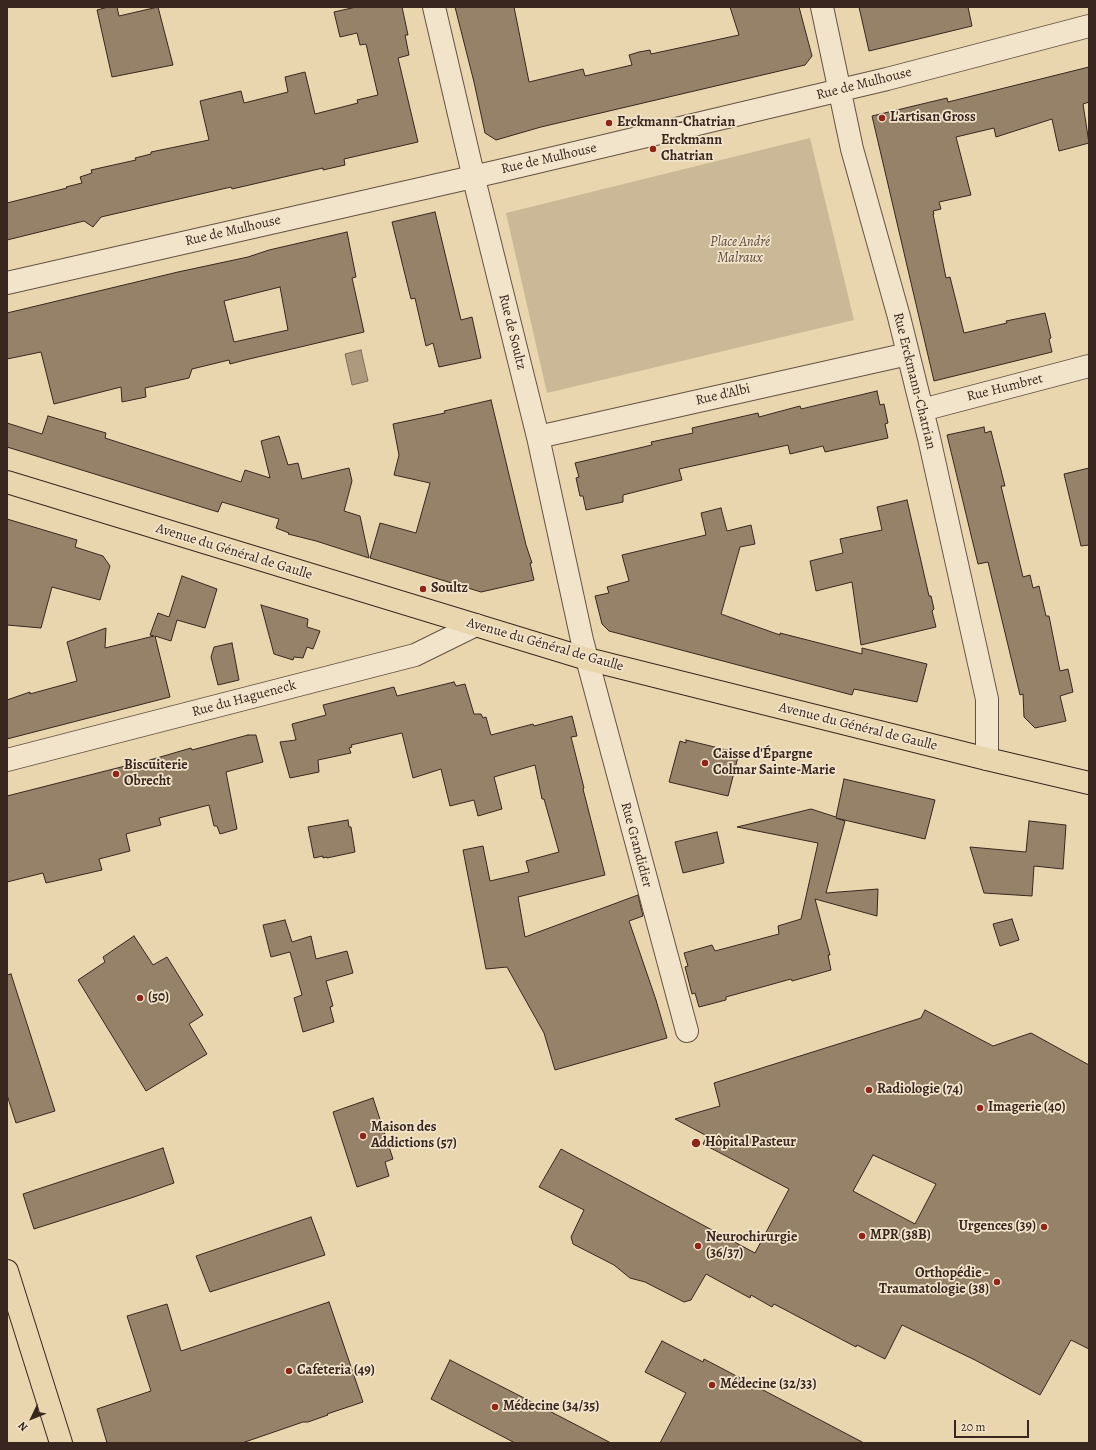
<!DOCTYPE html>
<meta charset="utf-8">
<style>
body{margin:0}
#map{position:relative;width:1096px;height:1450px;overflow:hidden;background:#e9d6ae;font-family:Alegreya,serif}
canvas{display:block}
.frame{position:absolute;inset:0;border:8px solid #39261e;pointer-events:none}
.north{position:absolute;left:12px;top:1398px;width:40px;height:40px;-webkit-text-stroke:3px #f1e4ca;paint-order:stroke;rotate:227deg;font-size:11px;font-weight:700;line-height:16px;text-align:center;color:#39261e}
.north::after{content:'';display:block;margin:auto;width:14px;height:18px;background:#39261e;clip-path:polygon(50% 0,100% 100%,50% 72%,0 100%)}
.scale{position:absolute;left:954px;top:1420px;width:75px;height:18px;box-sizing:border-box;border:2px solid #39261e;border-top:0;padding-left:5px;font-size:12px;line-height:14px;white-space:nowrap;color:#39261e;-webkit-text-stroke:3px #f1e4ca;paint-order:stroke}
</style>
<div id="map">
<canvas width="1096" height="1450"></canvas>
<div class="frame"></div>
<div class="north">N</div>
<div class="scale">20 m</div>
</div>
<script>
const ctx = document.querySelector('canvas').getContext('2d');
ctx.lineJoin = 'round';
function paint(path, color) { ctx.fillStyle = color; ctx.fill(path, 'evenodd'); }
const poly = rows => new Path2D(rows.map(r => 'M' + r).join(''));
function trace(path, color, width, dash) { ctx.strokeStyle = color; ctx.lineWidth = width; ctx.lineCap = dash ? 'butt' : 'round'; ctx.setLineDash(dash || []); ctx.stroke(path); }
function drawText(font, color, halo, rows, align = 'center') {
  ctx.font = font + ' Alegreya,serif'; ctx.lineWidth = 3.5; ctx.setLineDash([]); ctx.textBaseline = 'middle'; ctx.strokeStyle = halo; ctx.fillStyle = color; for (const [text, x, y, turn = 0] of rows) {
    ctx.save(); ctx.translate(x, y); ctx.rotate((+turn || 0) * Math.PI / 180); ctx.textAlign = isNaN(turn) ? turn : align; if (halo) ctx.strokeText(text, 0, 0); ctx.fillText(text, 0, 0); ctx.restore();
  }
}
paint(poly([
 [810,138,854,320,547,393,506,213]
]), '#cbb896');
const water = poly([
 [361,350,368,381,352,385,345,354,361,350]
]);
paint(water, '#ad9a7d');
trace(water, '#7f6c57', 1);
const building = poly([
 [108,7,117,7,119,16,158,7,173,65,112,77,97,10,108,7],
 [356,7,402,7,408,35,405,35,409,55,398,58,418,142,344,159,345,165,323,170,323,168,232,189,231,187,101,217,93,227,84,221,7,240,7,203,67,188,66,187,82,183,80,177,92,173,91,170,136,160,135,158,151,154,151,152,209,140,200,101,241,91,244,103,288,92,285,77,305,72,315,114,358,103,357,100,378,95,366,44,360,45,357,33,340,37,334,12,356,7],
 [455,7,514,7,529,82,583,69,585,76,632,65,629,55,639,52,650,50,651,54,739,35,730,7,799,7,812,56,805,65,541,127,496,140,485,133,474,82,455,7],
 [859,7,968,7,972,26,869,51,859,7],
 [1089,67,1089,102,1083,104,1089,143,1059,151,1052,119,996,137,994,128,956,137,971,195,939,202,941,209,933,211,934,214,933,214,946,278,950,277,964,333,1007,323,1006,321,1045,313,1051,338,1049,339,1052,352,934,381,872,116,947,98,948,102,1089,67],
 [435,212,461,320,472,317,481,358,439,367,433,343,426,346,415,298,411,299,392,222,435,212],
 [347,232,356,277,352,278,364,332,245,360,230,364,229,360,192,369,189,378,145,388,146,397,122,402,121,387,54,404,41,352,7,359,7,313,178,272,248,257,269,250,347,232],
 [280,287,288,330,234,342,224,301,280,287],
 [877,391,880,405,884,404,888,423,885,424,888,438,825,452,823,446,790,454,788,445,679,469,682,480,623,495,623,502,586,510,583,496,580,496,576,478,579,477,575,463,652,445,651,442,693,433,692,428,758,413,759,417,800,406,801,409,877,391],
 [491,400,526,545,532,563,530,563,534,580,481,592,370,558,380,523,416,533,430,483,394,475,399,455,393,424,445,413,444,411,491,400],
 [48,416,106,433,105,438,241,482,245,470,270,478,261,441,279,436,288,465,298,463,302,479,349,468,352,481,344,511,360,516,369,558,316,541,288,534,289,533,276,528,279,519,222,502,218,512,7,447,7,423,42,434,48,416],
 [984,427,985,433,991,431,1005,486,1001,486,1023,577,1030,575,1033,588,1039,586,1046,616,1049,616,1060,671,1068,669,1073,692,1060,696,1066,721,1035,728,1024,717,1023,694,1020,695,988,562,978,564,947,435,984,427],
 [1089,468,1089,545,1081,546,1064,474,1089,468],
 [907,500,929,596,931,596,934,609,932,611,936,627,861,645,852,582,816,591,810,561,843,553,840,539,882,530,877,507,907,500],
 [721,508,727,531,751,525,755,544,740,547,721,614,780,635,780,633,862,654,862,648,927,664,917,702,854,689,852,695,609,631,602,624,595,596,609,593,607,587,629,581,622,555,706,535,701,513,721,508],
 [7,519,77,540,75,547,103,556,110,566,100,600,52,587,41,628,7,625,7,519],
 [182,576,217,589,205,628,177,620,171,641,155,636,170,697,7,739,7,700,30,692,30,694,77,681,67,642,106,628,105,648,154,636,150,635,158,613,169,617,182,576],
 [261,605,308,619,307,627,320,631,313,649,307,647,303,658,294,657,293,660,274,654,261,605],
 [232,643,239,680,218,685,211,657,214,647,232,643],
 [454,682,456,686,465,684,474,714,481,714,483,718,486,717,491,735,533,724,534,726,572,716,577,736,571,737,584,788,583,789,605,875,518,897,525,937,638,895,643,916,629,921,656,1000,667,1038,555,1070,544,1033,507,967,486,969,463,850,483,846,490,881,529,872,526,861,559,852,544,799,542,799,535,765,494,777,502,809,478,816,474,800,450,806,441,769,413,778,402,733,351,745,352,747,349,748,351,753,318,760,319,772,290,778,280,742,296,740,292,724,326,715,323,705,394,687,397,696,454,682],
 [248,735,256,735,263,762,226,772,237,829,220,834,217,826,214,826,209,805,159,818,161,825,126,834,130,851,99,859,102,870,46,883,43,873,7,882,7,796,133,764,133,765,191,748,192,750,248,735],
 [686,740,739,753,728,796,669,782,680,741,686,743,686,740],
 [844,779,935,800,925,839,836,818,845,821,826,893,878,889,877,916,815,899,830,955,828,955,831,970,792,981,791,979,726,997,726,1000,699,1007,695,993,692,994,685,967,688,966,684,953,712,945,715,951,779,934,778,926,801,919,818,843,737,827,811,809,836,817,844,779],
 [348,820,349,827,351,827,355,852,327,858,327,857,323,858,323,856,314,858,308,827,348,820],
 [1029,821,1066,825,1063,869,1034,866,1032,896,984,893,970,847,1026,852,1029,821],
 [717,832,724,863,683,873,675,842,717,832],
 [1012,919,1019,940,1000,946,993,924,1012,919],
 [285,920,292,942,311,936,316,959,347,951,353,973,326,981,333,1006,330,1007,334,1022,303,1032,294,998,302,995,290,952,271,957,263,925,285,920],
 [134,936,153,965,167,957,203,1015,189,1024,207,1054,146,1091,78,980,105,962,103,957,134,936],
 [11,974,55,1111,16,1123,7,1095,7,975,11,974],
 [925,1010,993,1046,1031,1033,1089,1065,1089,1349,1071,1340,1040,1395,975,1360,902,1325,885,1359,857,1345,856,1347,774,1304,772,1307,751,1295,750,1298,706,1274,691,1300,684,1302,645,1282,630,1278,614,1265,573,1244,571,1237,584,1210,539,1187,561,1149,755,1253,789,1189,703,1144,707,1136,675,1119,720,1106,714,1083,921,1018,925,1010],
 [873,1155,936,1184,915,1224,853,1191,873,1155],
 [373,1098,393,1159,385,1162,389,1176,357,1187,333,1112,373,1098],
 [163,1148,174,1183,134,1197,34,1229,23,1194,163,1148],
 [311,1217,325,1255,210,1292,196,1256,311,1217],
 [329,1302,363,1402,327,1414,328,1415,308,1422,303,1422,242,1443,107,1443,97,1409,151,1391,127,1316,167,1304,181,1351,329,1302],
 [662,1341,703,1362,704,1359,864,1443,660,1443,686,1393,645,1372,662,1341],
 [450,1360,559,1416,611,1443,515,1443,431,1399,450,1360]
]);
paint(building, '#958269');
trace(building, '#39261e', 1);
const minor = poly([
 [434,7,476,187,538,437,582,640,687,1031],
 [822,7,852,149,899,317,929,438,987,699,987,759],
 [7,283,499,171,887,79,1089,26],
 [922,410,1089,366],
 [538,437,908,354],
 [7,760,415,655,476,625]
]);
const major = poly([
 [7,482,587,659,987,759,1089,783],
 [7,1271,61,1443]
]);
trace(minor, '#655242', 24);
trace(major, '#39261e', 24);
trace(minor, '#f1e4ca', 22);
trace(major, '#e9d6ae', 22);
for (const [x, y, r, color] of [
 [882,118,4,"#8f2418"],
 [609,123,4,"#8f2418"],
 [653,149,4,"#8f2418"],
 [423,589,4,"#8f2418"],
 [705,763,4,"#8f2418"],
 [116,774,4,"#8f2418"],
 [140,998,4,"#8f2418"],
 [869,1090,4,"#8f2418"],
 [980,1108,4,"#8f2418"],
 [363,1136,4,"#8f2418"],
 [696,1143,5,"#8f2418"],
 [1044,1227,4,"#8f2418"],
 [862,1236,4,"#8f2418"],
 [698,1246,4,"#8f2418"],
 [997,1282,4,"#8f2418"],
 [289,1371,4,"#8f2418"],
 [712,1385,4,"#8f2418"],
 [495,1407,4,"#8f2418"]
]) { const dot = new Path2D(); dot.arc(x, y, r, 0, 2 * Math.PI); ctx.fillStyle = color; ctx.fill(dot); trace(dot, '#f1e4ca', 1.5); }
drawText('14px', '#39261e', '#f1e4ca', [
 ["Rue de Mulhouse",864,84,-14],
 ["Rue de Mulhouse",549,159,-13],
 ["Rue de Mulhouse",233,231,-13],
 ["Rue de Soultz",512,332,76],
 ["Rue Erckmann-Chatrian",914,381,76],
 ["Rue Humbret",1005,388,-14],
 ["Rue d'Albi",723,395,-13],
 ["Avenue du Général de Gaulle",234,552,17],
 ["Avenue du Général de Gaulle",545,645,16],
 ["Rue du Hagueneck",244,699,-15],
 ["Avenue du Général de Gaulle",858,727,14],
 ["Rue Grandidier",636,845,75]
]);
drawText('bold 14px', '#39261e', '#f1e4ca', [
 ["L'artisan Gross",890,118],
 ["Erckmann-Chatrian",617,123],
 ["Erckmann",661,141],
 ["Chatrian",661,157],
 ["Soultz",431,589],
 ["Caisse d'Épargne",713,755],
 ["Colmar Sainte-Marie",713,771],
 ["Biscuiterie",124,766],
 ["Obrecht",124,782],
 ["(50)",148,998],
 ["Radiologie (74)",877,1090],
 ["Imagerie (40)",988,1108],
 ["Maison des",371,1128],
 ["Addictions (57)",371,1144],
 ["Hôpital Pasteur",705,1143],
 ["Urgences (39)",1036,1227,"right"],
 ["MPR (38B)",870,1236],
 ["Neurochirurgie",706,1238],
 ["(36/37)",706,1254],
 ["Orthopédie -",989,1274,"right"],
 ["Traumatologie (38)",989,1290,"right"],
 ["Cafeteria (49)",297,1371],
 ["Médecine (32/33)",720,1385],
 ["Médecine (34/35)",503,1407]
], 'left');
drawText('italic 14px', '#5e4a3c', '#f1e4ca', [
 ["Place André",740,243],
 ["Malraux",740,259]
]);
</script>
